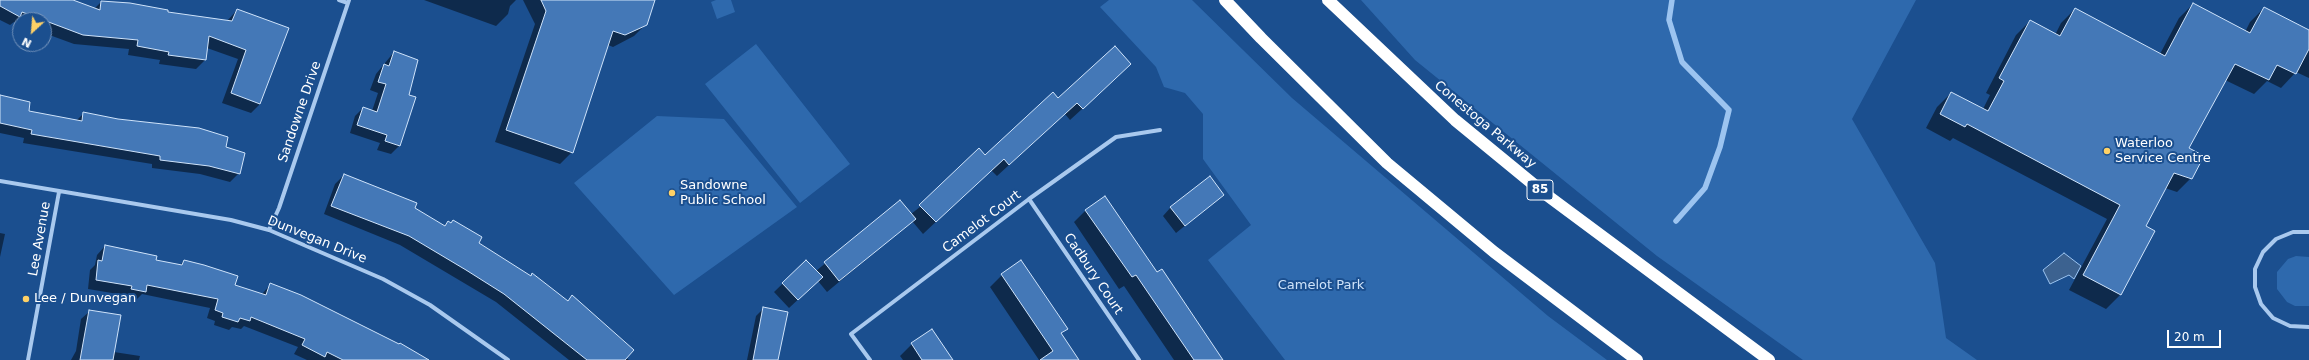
<!DOCTYPE html>
<style>
body{margin:0}
#map{position:relative;width:2309px;height:360px;overflow:hidden;background:#1b4f8f;font-family:"DejaVu Sans",sans-serif}
canvas{display:block}
.north{position:absolute;left:12px;top:12px;width:40px;height:40px;box-sizing:border-box;background:#1b4f8f;border:1px solid #7695bc;border-radius:50%;rotate:206deg;font-size:11px;font-weight:700;line-height:16px;text-align:center;color:#fff}
.north::after{content:'';display:block;margin:auto;width:14px;height:18px;background:#ffd166;clip-path:polygon(50% 0,100% 100%,50% 72%,0 100%)}
.scale{position:absolute;left:2167px;top:330px;width:54px;height:18px;box-sizing:border-box;border:2px solid #fff;border-top:0;padding-left:5px;font-size:12px;line-height:14px;white-space:nowrap;color:#fff;-webkit-text-stroke:3px #1b4f8f;paint-order:stroke}
</style>
<div id="map">
<canvas width="2309" height="360"></canvas>
<div class="north">N</div>
<div class="scale">20 m</div>
</div>
<script>
const ctx = document.querySelector('canvas').getContext('2d');
ctx.lineJoin = 'round';
function paint(path, color) { ctx.fillStyle = color; ctx.fill(path, 'evenodd'); }
const poly = rows => new Path2D(rows.map(r => 'M' + r).join(''));
function trace(path, color, width, dash) { ctx.strokeStyle = color; ctx.lineWidth = width; ctx.lineCap = dash ? 'butt' : 'round'; ctx.setLineDash(dash || []); ctx.stroke(path); }
function drawText(font, color, halo, rows, align = 'center') {
  ctx.font = font + ' "DejaVu Sans",sans-serif'; ctx.lineWidth = 4; ctx.setLineDash([]); ctx.textBaseline = 'middle'; ctx.strokeStyle = halo; ctx.fillStyle = color; for (const [text, x, y, turn = 0] of rows) {
    ctx.save(); ctx.translate(x, y); ctx.rotate((+turn || 0) * Math.PI / 180); ctx.textAlign = isNaN(turn) ? turn : align; if (halo) ctx.strokeText(text, 0, 0); ctx.fillText(text, 0, 0); ctx.restore();
  }
}
paint(poly([
 [716,0,731,0,735,12,717,19,711,2],
 [1109,0,1192,0,1292,98,1548,316,1607,360,1285,360,1208,260,1251,225,1203,159,1203,114,1185,93,1164,87,1156,67,1100,7],
 [1361,0,1916,0,1852,119,1935,263,1946,338,1977,360,1803,360,1657,256,1415,60],
 [756,44,850,164,800,203,705,84],
 [657,116,724,119,797,207,674,295,574,183],
 [2296,256,2309,257,2309,306,2295,306,2287,302,2277,289,2277,272,2288,259]
]), '#2e69ad');
const water = poly([
 [2064,253,2081,266,2074,279,2069,275,2050,284,2043,270,2064,253]
]);
paint(water, '#3c6290');
trace(water, '#9cc4f0', 1);
paint(poly([
 [0,0,70,0,94,9,101,2,227,21,237,10,260,104,251,113,222,103,238,59,207,48,205,60,196,69,159,64,160,60,128,55,129,49,74,44,44,33,44,20,20,20,20,24,14,22,10,25,0,20],
 [424,0,516,0,510,6,508,14,496,26],
 [523,0,654,0,646,24,634,36,613,47,608,45,572,152,560,164,495,142,535,24],
 [2193,4,2245,32,2250,22,2264,8,2309,31,2309,78,2296,72,2281,88,2267,81,2254,94,2225,80,2188,149,2191,178,2177,192,2165,188,2145,226,2154,231,2120,295,2106,309,2069,290,2107,219,1953,138,1950,141,1926,128,1937,107,1951,93,1983,109,1990,95,1986,93,2016,35,2030,21,2055,35,2061,23,2075,9,2160,54,2179,18],
 [394,52,408,96,414,98,399,146,391,154,377,150,380,143,350,133,355,116,363,108,372,111,378,93,370,90,376,74],
 [1118,76,1070,120,1065,114,997,176,991,170,923,234,912,221,827,292,818,281,789,308,774,292,806,261,816,271,900,201,911,214,1058,99],
 [0,96,27,112,76,121,84,113,225,148,239,173,230,182,200,174,152,168,152,164,23,143,24,138,0,133],
 [344,175,413,208,444,226,448,222,530,277,532,274,629,360,569,360,496,302,400,245,324,214,335,184],
 [1223,195,1176,233,1163,216,1171,207],
 [1086,210,1157,274,1222,360,1174,360,1124,286,1119,289,1074,222],
 [0,233,5,234,0,257],
 [105,246,179,266,184,261,234,286,262,294,271,284,417,360,307,360,294,354,298,347,244,326,241,329,232,327,229,330,214,325,215,321,207,318,210,308,142,294,136,300,123,297,124,295,88,289,90,270,95,265,97,255],
 [1021,262,1066,329,1060,334,1078,360,1039,360,990,287,1002,275],
 [764,308,777,360,747,360,756,316],
 [90,311,114,352,140,356,139,360,71,360,76,351,81,319],
 [912,344,951,360,903,360,900,356]
]), '#0007');
trace(poly([
 [1672,0,1669,20,1682,62,1729,110,1720,147,1705,188,1676,221]
]), '#9cc4f0', 5.5);
const building = poly([
 [0,0,73,0,100,10,101,1,130,3,168,10,168,12,232,21,237,9,289,28,260,104,231,93,246,50,209,36,206,60,168,55,169,52,137,46,138,40,83,35,22,12,20,17,0,6,0,0],
 [541,0,655,0,647,25,625,35,613,31,573,153,506,130,546,11,541,0],
 [2193,3,2250,33,2264,7,2309,30,2309,49,2296,74,2277,65,2269,80,2235,64,2189,148,2204,156,2192,179,2174,173,2146,226,2155,231,2121,295,2083,275,2120,205,1967,124,1965,127,1940,114,1951,92,1988,111,2004,81,1999,78,2030,20,2060,36,2075,8,2165,56,2193,3],
 [1115,46,1131,64,1083,109,1077,103,1009,165,1004,159,936,222,919,205,979,148,985,155,1053,92,1058,98,1115,46],
 [394,51,418,60,409,95,416,97,400,146,385,141,387,135,357,125,363,107,377,112,386,84,378,82,384,64,389,66,394,51],
 [0,95,30,102,29,111,82,121,83,112,118,119,199,128,228,137,226,147,245,153,240,174,209,166,160,160,160,156,31,134,32,130,0,123,0,95],
 [344,174,417,203,415,208,445,226,448,221,451,223,453,220,482,237,479,243,531,276,532,273,568,301,572,295,634,350,625,360,587,360,504,294,466,270,409,236,331,206,344,174],
 [1210,176,1224,195,1185,226,1170,207,1210,176],
 [1105,196,1157,272,1162,269,1223,360,1194,360,1136,275,1132,277,1085,210,1105,196],
 [900,200,916,219,839,281,824,262,900,200],
 [105,245,157,256,156,260,182,265,184,260,204,265,238,276,235,285,266,295,270,283,301,295,399,344,400,343,429,360,343,360,327,352,325,357,302,345,305,339,251,317,250,321,240,318,238,322,222,317,223,313,215,310,218,299,147,285,146,292,131,289,132,286,96,280,98,260,102,261,105,245],
 [806,260,823,277,798,300,782,283,806,260],
 [1021,260,1068,329,1061,333,1079,360,1040,360,1053,351,1001,274,1021,260],
 [763,307,788,312,778,360,753,360,763,307],
 [89,310,121,315,113,360,80,360,89,310],
 [932,329,953,360,922,360,911,343,932,329]
]);
paint(building, '#4478b7');
trace(building, '#cfe3fa', 1);
trace(poly([
 [339,0,348,3],
 [0,181,231,220,269,230,383,279,430,305,508,360],
 [1029,199,1139,360],
 [269,230,279,208,349,0],
 [2309,232,2293,232,2276,239,2263,252,2255,269,2255,287,2261,304,2273,318,2290,326,2309,327],
 [28,360,59,192],
 [870,360,851,334,1029,199,1116,137,1160,130]
]), '#a9c9ee', 4);
trace(poly([
 [1225,0,1261,38,1387,163,1494,252,1637,360],
 [1328,0,1455,120,1544,193,1769,360]
]), '#fff', 12);
for (const [x, y, r, color] of [
 [2107,151,4,"#ffd166"],
 [672,193,4,"#ffd166"],
 [26,299,4,"#ffd166"]
]) { const dot = new Path2D(); dot.arc(x, y, r, 0, 2 * Math.PI); ctx.fillStyle = color; ctx.fill(dot); trace(dot, '#1b4f8f', 1.5); }
for (const [x, y, w] of [
 [1540,190,26]
]) { const box = new Path2D(); box.roundRect(x - w / 2, y - 10, w, 20, 3); ctx.fillStyle = '#1b4f8f'; ctx.fill(box); trace(box, '#fff', 1); }
drawText('bold 12px', '#fff', null, [
 ["85",1540,190]
]);
drawText('13px', '#fff', '#1b4f8f', [
 ["Sandowne Drive",300,112,-71],
 ["Conestoga Parkway",1485,125,40],
 ["Camelot Court",982,222,-37],
 ["Lee Avenue",40,239,-80],
 ["Dunvegan Drive",317,240,22],
 ["Cadbury Court",1093,274,56]
]);
drawText('13px', '#fff', '#1b4f8f', [
 ["Waterloo",2115,144],
 ["Service Centre",2115,159],
 ["Sandowne",680,186],
 ["Public School",680,201],
 ["Lee / Dunvegan",34,299]
], 'left');
drawText('13px', '#cfe3fa', '#1b4f8f', [
 ["Camelot Park",1321,286]
]);
</script>
